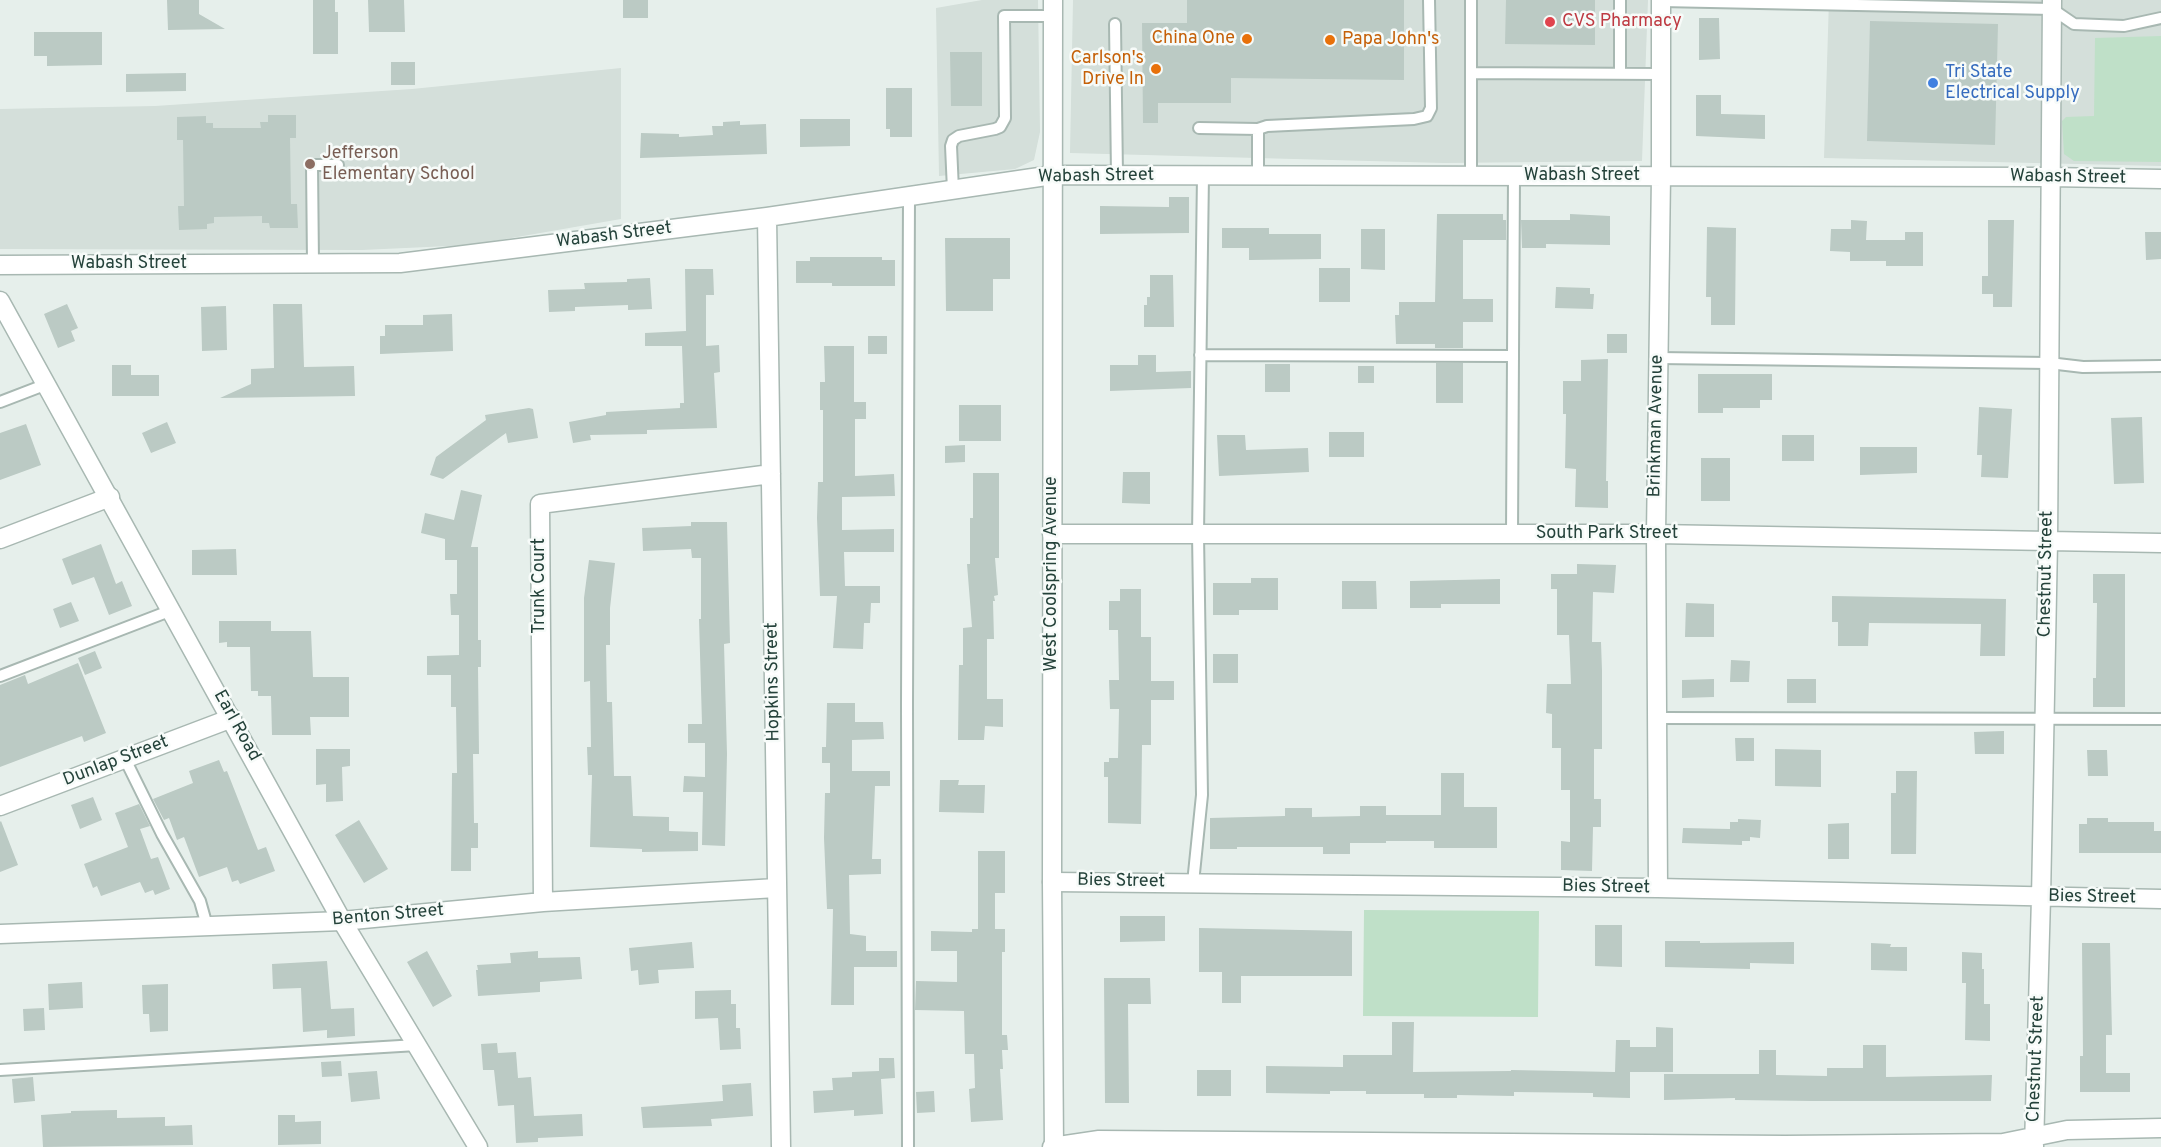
<!DOCTYPE html>
<style>
body{margin:0}
canvas{display:block;background:#e6efeb}
</style>
<canvas width="2161" height="1147"></canvas>
<script>
const ctx = document.querySelector('canvas').getContext('2d');
ctx.lineJoin = 'round';
function paint(path, color) { ctx.fillStyle = color; ctx.fill(path, 'evenodd'); }
const poly = rows => new Path2D(rows.map(r => 'M' + r).join(''));
function trace(path, color, width, dash) { ctx.strokeStyle = color; ctx.lineWidth = width; ctx.lineCap = dash ? 'butt' : 'round'; ctx.setLineDash(dash || []); ctx.stroke(path); }
function drawText(font, color, halo, rows, align = 'center') {
  ctx.font = font + ' Overpass,sans-serif'; ctx.lineWidth = 5; ctx.setLineDash([]); ctx.textBaseline = 'middle'; ctx.strokeStyle = halo; ctx.fillStyle = color; for (const [text, x, y, turn = 0] of rows) {
    ctx.save(); ctx.translate(x, y); ctx.rotate((+turn || 0) * Math.PI / 180); ctx.textAlign = isNaN(turn) ? turn : align; if (halo) ctx.strokeText(text, 0, 0); ctx.fillText(text, 0, 0); ctx.restore();
  }
}
paint(poly([
 [982,0,1038,0,1040,132,1034,160,1015,169,939,176,936,8],
 [1073,0,1648,0,1642,161,1444,163,1070,153],
 [1829,0,2161,0,2161,166,1824,158],
 [621,68,621,219,471,245,362,250,0,249,0,109,155,106,412,89]
]), '#d4dfda');
paint(poly([
 [2161,36,2161,162,2074,161,2064,154,2062,121,2066,117,2094,116,2095,38],
 [1364,910,1539,911,1538,1017,1363,1016]
]), '#bfe0c8');
paint(poly([
 [167,0,199,0,199,14,225,29,168,30],
 [313,0,335,0,335,12,338,12,338,54,313,54],
 [368,0,404,0,405,32,369,32],
 [623,0,648,0,648,18,623,18],
 [1187,0,1404,0,1404,80,1231,78,1231,103,1158,103,1158,123,1143,123,1142,23,1187,23],
 [1506,0,1595,0,1595,45,1505,44],
 [1699,18,1719,18,1720,59,1699,60],
 [1870,21,1998,24,1995,145,1867,141],
 [34,32,102,32,102,65,47,66,47,56,34,56],
 [950,52,982,52,982,106,951,106],
 [391,62,415,62,415,85,391,85],
 [186,73,186,91,126,92,126,74],
 [886,88,912,88,912,137,890,137,890,129,886,129],
 [1696,95,1721,95,1721,114,1765,115,1765,139,1696,136],
 [268,115,296,115,296,138,290,138,291,204,297,204,298,228,270,228,269,223,262,223,262,216,214,217,214,223,207,224,207,229,179,230,178,206,184,206,183,140,177,140,177,117,206,116,206,123,213,123,213,128,261,128,260,122,268,122],
 [800,119,850,119,850,146,800,147],
 [740,121,740,125,766,124,767,154,640,158,641,133,679,134,679,137,713,135,712,126,723,126,723,122],
 [1169,197,1189,197,1189,233,1100,234,1100,206,1169,207],
 [1437,214,1503,214,1503,220,1506,220,1506,240,1463,240,1463,299,1493,299,1493,322,1463,322,1463,348,1435,348,1435,344,1396,344,1395,315,1399,315,1399,302,1435,302],
 [1570,214,1610,216,1610,245,1546,244,1546,248,1522,248,1521,220,1570,220],
 [1851,220,1867,221,1866,240,1905,240,1905,232,1923,232,1923,266,1886,266,1886,261,1850,261,1850,252,1830,251,1831,229,1851,229],
 [1988,220,2014,220,2012,307,1993,307,1993,294,1982,294,1982,276,1988,276],
 [1707,227,1736,228,1735,325,1711,325,1711,297,1706,297],
 [1222,228,1269,228,1269,234,1321,234,1321,259,1249,260,1249,248,1222,248],
 [1361,229,1385,229,1385,270,1361,269],
 [2145,232,2161,232,2161,259,2146,260],
 [945,238,1010,238,1010,279,993,279,993,311,946,311],
 [810,257,882,257,882,260,895,260,895,286,832,286,832,283,796,283,796,261,810,261],
 [1319,268,1350,268,1350,302,1319,302],
 [685,269,713,269,714,295,706,295,706,346,719,345,720,372,714,373,717,428,647,430,647,434,590,435,591,440,573,443,569,422,606,415,606,412,680,408,680,403,684,403,682,346,645,346,645,333,686,331],
 [1150,275,1173,275,1174,327,1144,327,1144,305,1147,305,1147,297,1150,297],
 [650,278,652,309,628,310,628,305,575,307,575,311,549,312,548,290,585,289,584,283,627,282,627,279],
 [1556,287,1590,288,1590,294,1594,294,1593,309,1555,308],
 [67,304,78,328,71,331,75,341,58,348,44,314],
 [273,304,302,304,304,367,354,366,355,396,220,398,251,384,251,369,274,368],
 [226,306,227,350,202,351,201,307],
 [452,314,453,351,380,354,380,336,385,336,385,325,423,325,423,315],
 [1607,334,1627,334,1627,353,1607,353],
 [868,336,887,336,887,354,868,354],
 [824,346,854,346,854,402,866,402,866,419,855,419,855,476,894,474,895,496,842,497,842,530,894,529,894,552,844,552,845,586,880,586,880,603,871,603,870,623,864,623,863,649,833,648,837,596,820,596,817,518,818,482,823,482,823,410,820,410,820,382,825,382],
 [1138,355,1156,355,1156,372,1191,371,1191,388,1110,391,1110,365,1138,365],
 [1608,359,1606,481,1608,481,1608,508,1575,507,1576,469,1565,468,1566,414,1563,414,1563,381,1581,381,1581,360],
 [1436,363,1463,363,1463,403,1436,403],
 [1265,364,1290,364,1290,392,1265,392],
 [112,365,131,365,131,375,159,375,159,396,112,396],
 [1358,366,1374,366,1374,383,1358,383],
 [1698,374,1772,374,1772,400,1760,400,1760,408,1723,408,1723,413,1698,413],
 [959,405,1001,405,1001,441,959,441],
 [1979,407,2012,409,2008,478,1981,477,1982,455,1977,455],
 [529,408,533,409,538,438,508,443,506,433,443,479,430,475,436,457,486,420,485,415],
 [2142,417,2144,483,2114,484,2111,418],
 [167,422,176,443,151,453,142,433],
 [26,424,41,465,0,480,0,433],
 [1329,432,1364,432,1364,457,1329,457],
 [1217,435,1245,435,1246,450,1308,448,1309,472,1219,476],
 [1782,435,1814,435,1814,461,1782,461],
 [965,445,965,462,945,463,945,446],
 [1860,447,1917,447,1917,473,1860,475],
 [1701,458,1730,458,1730,501,1701,501],
 [1123,472,1150,472,1150,504,1122,503],
 [973,473,999,473,999,558,995,558,998,595,994,596,995,601,993,601,994,639,987,639,987,699,1003,699,1003,727,985,726,984,740,958,740,959,665,963,665,963,628,972,627,967,564,970,564,970,518,973,518],
 [461,490,482,495,471,547,478,547,478,640,481,640,481,667,478,667,479,754,473,754,474,823,478,823,478,848,471,848,471,871,451,871,452,773,457,773,456,707,451,707,451,675,427,675,427,656,459,655,459,615,451,615,450,594,457,594,457,560,445,560,445,539,421,533,425,513,454,520],
 [691,522,727,522,730,643,724,644,727,754,725,846,702,845,703,792,683,792,684,776,705,777,705,743,688,743,688,724,702,724,699,619,701,619,701,558,692,558,691,549,643,551,642,528,691,526],
 [101,544,116,584,122,581,132,606,109,615,94,577,72,585,62,559],
 [236,549,237,575,192,575,192,550],
 [589,560,615,563,610,608,610,645,606,645,607,702,612,702,614,776,631,776,633,816,669,817,669,831,698,832,698,851,642,852,642,849,590,847,592,775,588,775,587,747,591,747,590,681,584,682,584,598],
 [1577,564,1616,565,1614,593,1593,592,1592,642,1601,642,1602,671,1602,749,1594,749,1594,799,1601,799,1601,827,1593,827,1592,871,1561,870,1561,841,1570,842,1570,790,1561,790,1561,748,1552,748,1552,714,1546,713,1547,684,1571,684,1569,635,1557,635,1557,589,1551,589,1551,574,1577,574],
 [2093,574,2125,574,2125,707,2093,707,2093,678,2096,678,2097,603,2093,603],
 [1251,578,1278,578,1278,610,1239,610,1239,615,1213,615,1213,583,1251,583],
 [1500,579,1500,604,1441,604,1441,608,1410,608,1410,581],
 [1342,581,1376,581,1377,609,1342,609],
 [1120,589,1141,589,1141,637,1151,637,1151,681,1174,681,1174,700,1151,700,1151,745,1142,745,1141,824,1108,823,1108,777,1104,777,1104,762,1109,762,1109,758,1118,758,1119,709,1110,709,1109,680,1119,680,1118,630,1109,630,1109,601,1120,601],
 [1832,596,2006,599,2005,656,1980,656,1981,624,1869,623,1868,646,1838,646,1838,622,1832,622],
 [71,602,79,621,60,628,53,609],
 [1686,603,1714,604,1714,637,1685,637],
 [219,621,271,621,271,631,311,631,313,677,349,677,349,717,310,717,311,735,272,735,271,696,258,696,258,691,251,691,250,647,227,647,227,642,219,643],
 [95,651,102,668,85,675,78,658],
 [1213,654,1238,654,1238,683,1213,683],
 [1731,660,1750,661,1749,682,1730,682],
 [78,663,106,733,84,742,82,736,0,767,0,685,25,675,28,684],
 [1714,679,1714,697,1682,698,1682,680],
 [1787,679,1816,679,1816,703,1787,703],
 [827,703,855,703,855,722,883,722,884,739,852,740,852,771,890,771,890,786,875,786,872,859,881,859,881,874,849,875,850,934,866,936,866,951,897,951,897,967,854,967,854,1005,831,1005,833,909,827,909,824,838,825,793,830,793,830,763,822,763,822,747,826,747],
 [2004,731,2004,754,1975,754,1974,732],
 [1735,738,1754,738,1754,761,1736,761],
 [316,749,350,749,350,766,342,767,343,801,326,802,326,784,316,785],
 [1775,749,1821,750,1821,787,1775,786],
 [2087,750,2107,750,2108,776,2088,776],
 [219,760,224,772,227,771,258,850,266,847,275,871,240,884,238,880,232,882,227,867,199,877,184,837,177,840,169,818,164,820,153,799,193,783,189,771],
 [1896,771,1917,771,1916,854,1891,854,1891,793,1896,793],
 [1441,773,1464,773,1464,807,1497,807,1497,848,1434,848,1434,841,1386,841,1386,843,1350,843,1350,854,1323,854,1323,847,1237,847,1237,849,1210,849,1210,818,1285,816,1285,808,1312,808,1312,817,1360,816,1360,806,1386,806,1386,815,1441,815],
 [940,780,959,780,958,785,985,785,984,813,939,812],
 [93,797,102,820,80,829,71,805],
 [139,804,150,826,140,829,151,859,158,857,170,889,155,895,153,890,145,893,140,882,101,896,97,886,93,888,84,864,128,847,115,813],
 [2087,818,2108,818,2108,822,2154,822,2154,831,2161,831,2161,853,2079,853,2079,824,2087,824],
 [1738,819,1761,820,1760,838,1750,837,1750,841,1742,841,1742,845,1682,843,1683,828,1730,829,1730,822,1738,822],
 [359,820,388,869,364,883,335,835],
 [1,821,18,865,0,872,0,822],
 [1849,823,1849,859,1828,859,1828,824],
 [978,851,1005,851,1005,893,995,893,995,929,1005,929,1005,952,1002,952,1002,1035,1007,1035,1008,1050,1002,1050,1003,1069,1000,1069,1003,1120,971,1122,969,1089,975,1088,974,1054,965,1054,964,1011,915,1010,916,981,957,982,957,951,931,951,931,931,972,932,972,929,978,929],
 [1120,916,1165,916,1165,941,1120,942],
 [1595,925,1622,925,1622,967,1595,966],
 [1199,928,1352,931,1352,976,1241,976,1241,1003,1222,1003,1222,972,1199,972],
 [1665,941,1700,941,1700,943,1794,942,1794,964,1750,963,1750,969,1665,967],
 [692,942,694,968,658,970,659,983,639,985,638,970,631,971,629,948],
 [1871,943,1891,944,1890,947,1907,947,1907,971,1871,970],
 [2082,943,2110,943,2112,1035,2106,1035,2106,1073,2130,1073,2130,1092,2080,1092,2080,1056,2083,1056],
 [427,951,452,996,433,1007,407,962],
 [538,951,538,958,580,957,582,979,540,982,540,992,478,996,476,970,478,970,477,965,511,963,510,953],
 [1962,952,1982,953,1982,969,1984,969,1984,1004,1990,1004,1990,1041,1965,1040,1966,983,1962,983],
 [327,961,331,1009,354,1008,355,1036,327,1038,327,1030,303,1032,301,988,273,989,272,964],
 [1104,978,1150,978,1151,1004,1128,1004,1129,1103,1105,1103],
 [82,982,83,1008,49,1010,48,984],
 [168,984,168,1031,150,1032,149,1014,143,1014,142,985],
 [731,990,731,1004,736,1004,736,1028,740,1028,741,1049,720,1050,718,1018,695,1019,695,991],
 [44,1008,45,1030,24,1031,23,1009],
 [1392,1022,1414,1022,1413,1072,1511,1071,1511,1070,1615,1072,1616,1040,1630,1040,1630,1047,1656,1047,1656,1027,1673,1028,1673,1072,1630,1072,1630,1098,1593,1097,1593,1093,1514,1092,1514,1096,1457,1095,1457,1098,1424,1098,1424,1094,1366,1094,1366,1091,1330,1091,1330,1094,1266,1093,1266,1066,1343,1067,1343,1055,1392,1055],
 [497,1043,498,1053,516,1052,518,1078,531,1077,534,1116,582,1114,583,1136,538,1138,538,1142,516,1143,514,1105,498,1106,494,1070,483,1070,481,1044],
 [1863,1045,1886,1045,1886,1077,1992,1075,1991,1101,1813,1101,1735,1100,1735,1098,1664,1100,1664,1074,1759,1074,1759,1050,1776,1050,1776,1075,1827,1076,1827,1068,1863,1068],
 [879,1058,894,1058,895,1078,881,1079,883,1114,854,1116,854,1110,814,1113,813,1091,833,1090,832,1078,852,1077,852,1072,879,1071],
 [341,1061,342,1076,322,1077,321,1062],
 [1197,1070,1231,1070,1231,1096,1197,1096],
 [377,1071,380,1099,351,1102,348,1073],
 [33,1077,35,1101,14,1103,12,1079],
 [751,1083,753,1116,711,1119,712,1126,643,1128,641,1107,723,1101,722,1085],
 [934,1091,935,1112,917,1113,916,1092],
 [117,1110,117,1118,165,1117,165,1126,192,1125,193,1145,43,1147,41,1115,71,1113,71,1111],
 [278,1115,295,1115,295,1122,321,1121,321,1144,278,1145]
]), '#bbcac4');
const service = poly([
 [1661,1,2052,9,2074,24,2124,26,2161,18],
 [1115,24,1117,175],
 [1471,73,1661,74],
 [1620,74,1620,0],
 [1199,128,1258,129],
 [1258,175,1258,129,1267,126,1414,119,1427,116,1431,108,1429,0],
 [1471,176,1471,0],
 [953,190,951,146,953,140,959,136,995,129,1000,127,1005,118,1004,16,1053,16],
 [313,263,312,165,338,165],
 [1200,355,1513,356],
 [1658,358,2049,363,2083,367,2161,366],
 [0,402,47,384],
 [1512,534,1514,176],
 [0,676,172,610],
 [1657,718,2161,719],
 [125,759,162,834,200,901,207,926],
 [1193,883,1202,795,1198,534,1203,175],
 [0,1070,417,1045],
 [908,1147,907,704,909,196]
]);
const minor = poly([
 [767,217,781,1147],
 [0,265,400,263,767,217,1053,175,2050,177,2161,179],
 [1052,534,1656,534,2161,543],
 [0,539,110,497],
 [0,806,232,718],
 [1052,882,1658,888,2161,899],
 [1658,888,1656,534,1661,176,1661,0],
 [543,902,540,504,771,474],
 [0,934,342,921,543,902,776,888],
 [1052,1147,1099,1140,1785,1145,2003,1143,2067,1130,2161,1128],
 [2034,1147,2041,898,2048,542,2052,0]
]);
const tertiary = poly([
 [1053,0,1052,882,1054,1147],
 [0,301,342,921,478,1147]
]);
trace(service, '#a8b8b2', 14);
trace(minor, '#a8b8b2', 21);
trace(tertiary, '#a8b8b2', 21);
trace(service, '#fff', 10);
trace(minor, '#fff', 18);
trace(tertiary, '#fff', 18);
for (const [x, y, r, color] of [
 [1550,22,6,"#e0444e"],
 [1247,39,6,"#e8710a"],
 [1330,40,6,"#e8710a"],
 [1156,69,6,"#e8710a"],
 [1933,83,6,"#3f7fe0"],
 [310,164,6,"#8d6e63"]
]) { const dot = new Path2D(); dot.arc(x, y, r, 0, 2 * Math.PI); ctx.fillStyle = color; ctx.fill(dot); trace(dot, '#f7fbf9', 2); }
drawText('18px', '#be3a42', '#f7fbf9', [
 ["CVS Pharmacy",1562,22]
], 'left');
drawText('18px', '#c56008', '#f7fbf9', [
 ["China One",1235,39],
 ["Papa John's",1342,40,"left"],
 ["Carlson's",1144,59],
 ["Drive In",1144,80]
], 'right');
drawText('18px', '#366cbe', '#f7fbf9', [
 ["Tri State",1945,73],
 ["Electrical Supply",1945,94]
], 'left');
drawText('18px', '#785e54', '#f7fbf9', [
 ["Jefferson",322,154],
 ["Elementary School",322,175]
], 'left');
drawText('18px', '#24423a', '#f7fbf9', [
 ["Wabash Street",1582,176],
 ["Wabash Street",1096,177,-1],
 ["Wabash Street",2068,178,1],
 ["Wabash Street",614,236,-7],
 ["Wabash Street",129,264],
 ["Brinkman Avenue",1657,426,-89],
 ["South Park Street",1607,534],
 ["West Coolspring Avenue",1052,574,-90],
 ["Chestnut Street",2047,574,-89],
 ["Trunk Court",540,586,-90],
 ["Hopkins Street",774,682,-91],
 ["Earl Road",236,726,61],
 ["Dunlap Street",116,762,-21],
 ["Bies Street",1121,882,1],
 ["Bies Street",1606,888,1],
 ["Bies Street",2092,898,1],
 ["Benton Street",388,916,-5],
 ["Chestnut Street",2037,1059,-88]
]);
</script>
